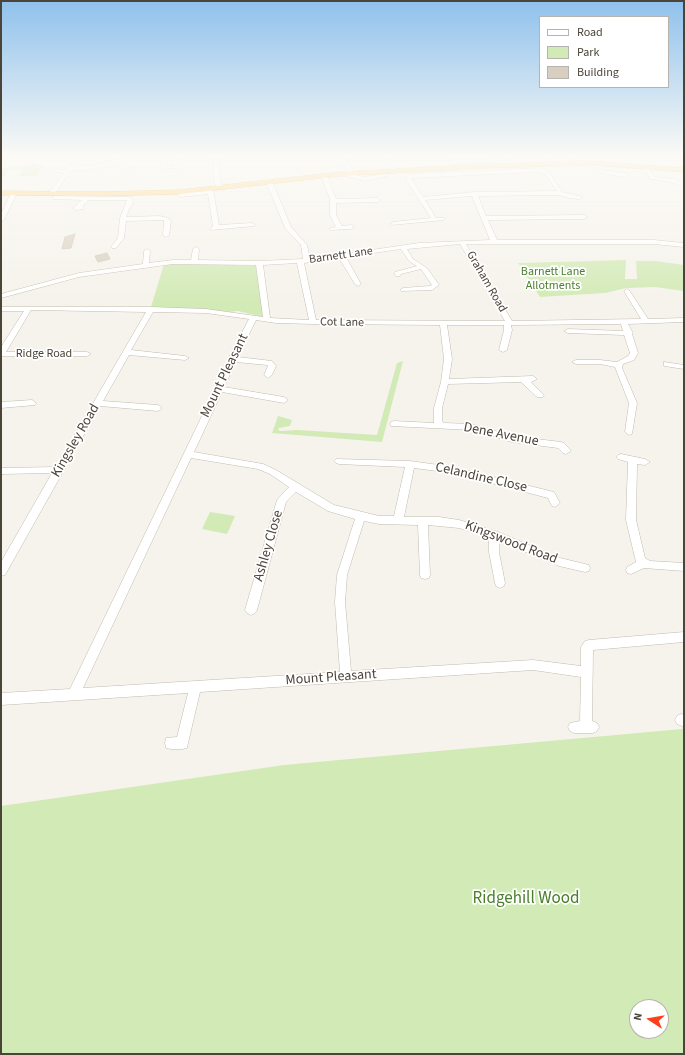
<!DOCTYPE html>
<style>
body{margin:0}
#map{position:relative;width:685px;height:1055px;overflow:hidden;background:#f6f3ec;font-family:"Source Sans 3",sans-serif}
canvas{display:block}
.frame{position:absolute;inset:0;border:2px solid #4b4439;pointer-events:none}
.legend{position:absolute;left:539px;top:16px;width:130px;height:72px;box-sizing:border-box;background:#fff;border:1px solid #b7b4b0;margin:0;padding:5px 7px;list-style:none;font-size:12px;color:#4b4439}
.legend li{display:flex;align-items:center;gap:8px;height:20px}
.legend b{width:20px;border:1px solid #b7b4b0}
.north{position:absolute;left:629px;top:999px;width:40px;height:40px;box-sizing:border-box;background:#fff;border:1px solid #b7b4b0;border-radius:50%;rotate:282deg;font-size:11px;font-weight:700;line-height:16px;text-align:center;color:#4b4439}
.north::after{content:'';display:block;margin:auto;width:14px;height:18px;background:#fc3f1d;clip-path:polygon(50% 0,100% 100%,50% 72%,0 100%)}
</style>
<div id="map">
<canvas width="685" height="1055"></canvas>
<div class="frame"></div>
<ul class="legend">
<li><b style="height:5px;background:#fff"></b>Road</li>
<li><b style="height:11px;background:#d2eab5"></b>Park</li>
<li><b style="height:11px;background:#d8cfc1"></b>Building</li>
</ul>
<div class="north">N</div>
</div>
<script>
const ctx = document.querySelector('canvas').getContext('2d');
ctx.lineJoin = 'round';
function paint(path, color) { ctx.fillStyle = color; ctx.fill(path, 'evenodd'); }
const poly = rows => new Path2D(rows.map(r => 'M' + r).join(''));
function trace(path, color, width, dash) { ctx.strokeStyle = color; ctx.lineWidth = width; ctx.lineCap = dash ? 'butt' : 'round'; ctx.setLineDash(dash || []); ctx.stroke(path); }
function drawText(font, color, halo, rows, align = 'center') {
  ctx.font = font + ' "Source Sans 3",sans-serif'; ctx.lineWidth = 3.5; ctx.setLineDash([]); ctx.textBaseline = 'middle'; ctx.strokeStyle = halo; ctx.fillStyle = color; for (const [text, x, y, turn = 0] of rows) {
    ctx.save(); ctx.translate(x, y); ctx.rotate((+turn || 0) * Math.PI / 180); ctx.textAlign = isNaN(turn) ? turn : align; if (halo) ctx.strokeText(text, 0, 0); ctx.fillText(text, 0, 0); ctx.restore();
  }
}
paint(poly([
 [44,164,37,176,19,176,23,169,9,170,4,177,1,177,1,168],
 [626,260,625,279,637,279,636,261,656,261,684,265,684,291,655,287,626,288,605,293,540,297,518,263],
 [186,263,257,266,263,317,238,311,229,312,151,307,164,264],
 [403,361,382,442,272,433,278,416,292,420,290,426,279,428,278,430,281,431,298,430,377,435,397,363],
 [210,512,235,516,227,534,202,529],
 [682,729,684,730,684,1054,1,1054,1,806,284,765],
 [637,1007,661,1007,661,1031,637,1031]
]), '#d2eab5');
const building = poly([
 [75,234,71,248,62,249,65,237,75,234],
 [107,253,110,259,98,262,95,256,107,253]
]);
paint(building, '#d8cfc1');
trace(building, '#d3c7b4', 1);
const minor = poly([
 [1,157,24,157,36,164,31,165,21,161,18,157,3,159,1,157],
 [76,157,82,157,75,166,85,166,118,160,132,170,127,171,117,164,85,170,72,170,54,194,50,194,49,193,64,173,52,172,52,170,66,170,76,157],
 [164,157,176,158,178,168,162,169,160,161,164,157],
 [167,160,172,161,173,166,166,166,167,160],
 [215,157,221,157,219,173,222,187,219,189,216,187,213,173,215,157],
 [338,157,344,157,354,173,352,174,364,177,385,174,388,176,364,181,342,175,342,173,349,173,338,157],
 [381,157,387,157,398,171,397,172,393,172,381,157],
 [498,157,512,158,509,160,451,164,448,162,451,160,498,157],
 [523,157,543,158,546,160,543,162,528,162,523,157],
 [559,157,566,157,573,163,568,164,559,157],
 [679,157,684,157,684,162,682,161,679,157],
 [642,165,646,165,655,177,674,179,684,184,681,186,671,182,651,179,641,166,642,165],
 [540,168,549,172,562,192,583,197,580,199,569,198,559,195,478,196,486,216,584,215,587,217,584,219,488,220,497,240,654,240,684,243,684,247,654,244,466,244,512,321,641,319,624,291,627,289,629,290,648,319,684,318,684,322,628,324,633,333,632,334,638,353,634,360,623,364,622,368,637,403,632,434,629,435,625,432,629,403,615,367,600,364,576,364,572,362,576,360,600,360,617,362,628,356,630,353,624,335,568,333,564,331,568,329,623,331,621,324,511,325,512,330,507,350,503,352,499,350,504,330,504,325,447,325,452,359,449,379,533,376,537,379,531,382,544,395,543,397,537,397,521,382,448,384,442,408,442,421,444,423,472,424,512,436,561,442,564,443,571,451,566,454,563,453,558,448,512,442,472,430,391,426,390,424,391,422,394,421,434,423,434,408,441,382,444,359,440,325,313,324,276,323,256,320,238,357,272,361,276,366,272,375,268,378,264,375,268,366,267,365,236,362,224,387,284,397,288,400,284,403,222,392,194,452,263,464,276,470,334,505,379,516,394,516,405,467,339,464,336,463,334,461,336,459,410,461,453,467,554,492,560,503,555,507,552,506,548,498,453,473,414,468,404,517,439,517,459,520,498,532,560,558,589,565,590,568,589,571,585,572,559,566,499,541,499,552,505,583,504,586,500,588,496,586,495,583,489,552,489,537,459,528,428,525,430,575,429,578,425,579,421,578,420,575,418,525,379,524,364,521,347,575,345,602,351,671,533,660,581,666,581,647,585,641,589,640,684,632,684,642,593,650,592,721,597,723,599,727,597,731,593,733,574,733,570,731,568,727,570,723,580,721,581,677,533,670,200,692,188,743,187,748,182,749,171,749,166,748,165,743,166,738,177,737,188,693,1,705,1,693,70,689,229,360,228,359,249,319,206,313,153,312,131,350,185,356,189,358,185,360,129,355,103,401,158,405,162,408,158,411,100,406,5,575,1,576,1,562,52,473,1,474,1,468,56,467,146,312,31,310,6,352,87,352,91,354,87,356,1,356,1,347,24,311,1,311,1,307,151,307,206,309,263,317,256,265,173,264,79,277,1,298,1,294,79,273,143,264,144,251,147,249,150,251,149,263,173,260,191,260,193,249,196,247,199,249,198,260,259,261,303,259,301,245,285,228,266,181,269,179,272,181,291,227,307,245,310,259,419,243,490,240,472,196,425,200,436,218,444,218,444,220,391,225,390,224,393,222,431,218,405,178,406,177,410,174,540,168],
 [539,172,545,174,557,191,474,192,423,197,411,178,539,172],
 [460,244,505,321,316,320,304,263,339,258,355,284,358,286,361,284,346,257,401,249,409,261,417,266,395,272,394,273,396,276,400,276,401,274,421,269,432,285,430,286,403,288,400,290,401,291,432,290,439,285,427,268,413,259,407,249,460,244],
 [297,263,309,320,270,318,263,265,297,263],
 [191,458,258,469,270,474,289,487,277,500,245,610,247,613,251,615,255,613,257,610,286,502,296,492,328,511,355,519,337,575,335,602,340,672,83,688,191,458],
 [602,170,625,173,628,175,625,177,600,173,600,171,602,170],
 [324,174,327,176,336,199,377,198,380,200,377,202,336,203,336,215,342,226,351,225,354,227,351,229,330,230,330,228,336,227,330,215,330,199,321,176,324,174],
 [208,188,213,189,219,225,252,223,254,224,254,226,211,230,210,229,213,226,208,194,181,197,178,195,181,193,207,191,208,188],
 [14,191,17,193,4,220,1,222,1,214,11,193,14,191],
 [55,196,130,197,133,199,132,205,129,209,126,217,160,216,168,218,171,221,169,235,166,237,163,235,164,220,126,221,124,238,116,248,112,248,111,247,118,238,120,218,127,200,88,200,83,206,84,209,76,210,73,208,82,200,53,199,53,197,55,196],
 [664,362,684,365,684,369,664,366,664,362],
 [32,400,36,403,35,405,1,408,1,402,32,400],
 [621,454,645,459,650,462,645,465,637,464,636,520,645,558,650,561,684,563,684,571,644,568,631,574,627,573,626,570,627,567,636,562,626,520,628,462,618,459,616,457,618,455,621,454],
 [681,714,684,715,684,727,677,724,675,720,677,716,681,714]
]);
const highway = poly([
 [591,161,684,168,684,172,591,165,484,168,340,176,180,194,98,196,1,195,1,191,98,192,180,190,340,172,484,164,591,161]
]);
trace(minor, '#c2bbae', 1);
trace(highway, '#e0a43c', 1);
paint(minor, '#fff');
paint(highway, '#ffcf6e');
const sky = ctx.createLinearGradient(0, 0, 0, 305);
sky.addColorStop(0, '#8fc1ec');
sky.addColorStop(0.51, '#fbfaf6');
sky.addColorStop(1, '#fbfaf600');
ctx.fillStyle = sky;
ctx.fillRect(0, 0, 685, 305);
drawText('12px', '#4b4439', '#fff', [
 ["Barnett Lane",341,256,-8],
 ["Graham Road",486,282,60],
 ["Cot Lane",342,323,1],
 ["Ridge Road",44,354]
]);
drawText('12px', '#4a7f2a', '#fff', [
 ["Barnett Lane",553,272],
 ["Allotments",553,286]
]);
drawText('14px', '#4b4439', '#fff', [
 ["Mount Pleasant",225,376,-64],
 ["Dene Avenue",501,435,11],
 ["Kingsley Road",76,441,-60],
 ["Celandine Close",481,478,13],
 ["Kingswood Road",511,543,21],
 ["Ashley Close",269,546,-74],
 ["Mount Pleasant",331,678,-4]
]);
drawText('17px', '#4a7f2a', '#fff', [
 ["Ridgehill Wood",526,899]
]);
</script>
